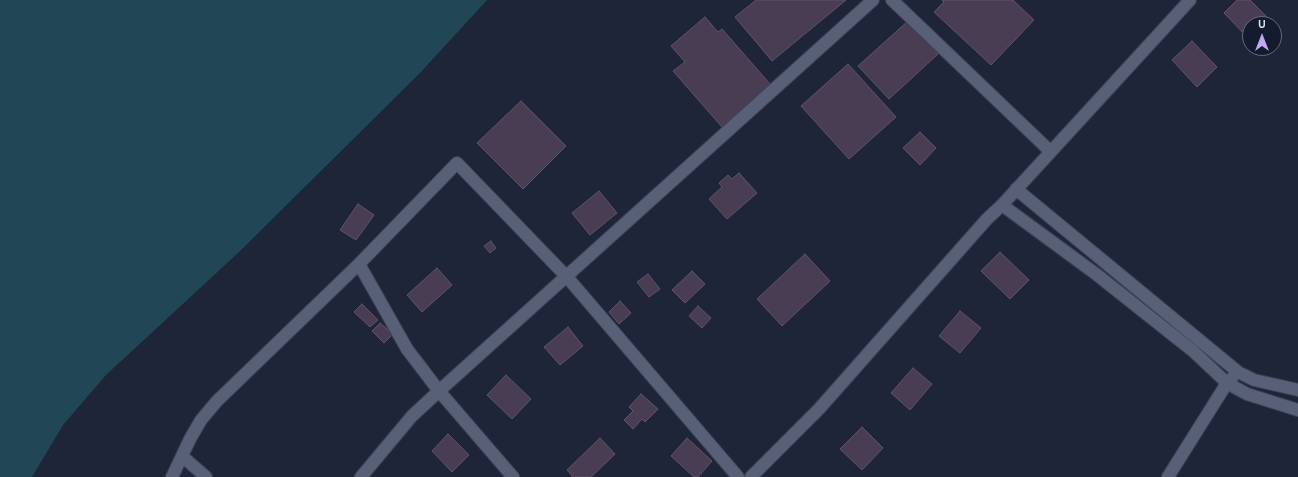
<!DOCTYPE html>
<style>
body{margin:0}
#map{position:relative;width:1298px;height:477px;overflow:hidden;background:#1e2539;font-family:Overpass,sans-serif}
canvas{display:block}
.north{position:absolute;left:1242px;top:16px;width:40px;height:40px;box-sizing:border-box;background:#151b2e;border:1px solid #666b7c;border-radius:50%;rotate:0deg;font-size:11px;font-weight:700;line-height:16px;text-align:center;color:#dfe4f2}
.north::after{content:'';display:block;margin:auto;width:14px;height:18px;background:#c2a8f2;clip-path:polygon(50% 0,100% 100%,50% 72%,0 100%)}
</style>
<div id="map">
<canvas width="1298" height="477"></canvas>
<div class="north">U</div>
</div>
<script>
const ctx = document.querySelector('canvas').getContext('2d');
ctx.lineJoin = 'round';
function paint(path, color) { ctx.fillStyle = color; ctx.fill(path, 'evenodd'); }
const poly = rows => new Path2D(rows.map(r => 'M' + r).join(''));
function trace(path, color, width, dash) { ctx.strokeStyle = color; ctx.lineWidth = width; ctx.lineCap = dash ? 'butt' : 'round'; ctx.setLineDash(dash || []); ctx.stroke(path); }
paint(poly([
 [0,0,487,0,420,73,238,253,106,375,63,425,32,477,0,477]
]), '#214656');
const building = poly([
 [756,0,846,0,772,61,735,17,756,0],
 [942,0,1013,0,1034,20,991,65,934,12,944,2,942,0],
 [1237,0,1250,0,1269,19,1264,24,1250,24,1250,38,1249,39,1224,13,1237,0],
 [705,17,718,32,722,29,770,84,722,127,673,71,685,62,671,46,705,17],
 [908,21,938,54,889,99,858,66,908,21],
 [1192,41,1217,67,1197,87,1172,60,1192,41],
 [848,64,896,117,849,159,801,106,848,64],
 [521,101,566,146,523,189,477,143,521,101],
 [920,132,936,148,920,165,903,148,920,132],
 [739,173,757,193,727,219,709,199,722,187,719,183,728,175,732,179,739,173],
 [599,191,617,213,590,235,572,213,599,191],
 [358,204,374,215,356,240,340,230,358,204],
 [491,241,496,248,490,253,484,246,491,241],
 [1000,252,1029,280,1010,299,981,271,1000,252],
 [805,254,830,281,782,326,757,299,805,254],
 [437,268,452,285,422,312,407,295,437,268],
 [692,271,705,284,685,303,672,290,692,271],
 [648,274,660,289,649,297,637,282,648,274],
 [620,301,631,313,619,324,609,312,620,301],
 [362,304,378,320,370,327,354,312,362,304],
 [698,306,711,318,702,328,689,316,698,306],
 [960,311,981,328,960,353,939,336,960,311],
 [380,323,393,334,384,343,372,331,380,323],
 [568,327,583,346,560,365,544,347,568,327],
 [913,368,932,384,910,410,891,393,913,368],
 [506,375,531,399,512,419,487,395,506,375],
 [641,394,658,409,645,422,642,419,633,429,624,420,633,411,629,407,641,394],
 [862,427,883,448,862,470,840,449,862,427],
 [448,434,469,455,452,472,432,451,448,434],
 [600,438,615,454,591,477,573,477,567,470,600,438],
 [687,438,712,461,698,477,694,477,671,456,687,438]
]);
paint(building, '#493d53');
trace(building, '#60536a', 1);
const service = poly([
 [1016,189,1238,372,1254,380,1298,390],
 [1002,205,1096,274,1193,351,1227,383,1247,394,1298,410],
 [1168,477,1227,383,1232,378]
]);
const minor = poly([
 [892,0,1050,151],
 [359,264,407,349,439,391,513,477],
 [182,456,206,477],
 [172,477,190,439,201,420,217,401,359,264,457,163,567,277,738,477],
 [361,477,412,416,439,391,873,0],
 [751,477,819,409,987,219,1002,205,1190,0]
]);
trace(service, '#3c4152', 14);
trace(minor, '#3c4152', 14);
trace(service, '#586077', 12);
trace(minor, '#586077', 12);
</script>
